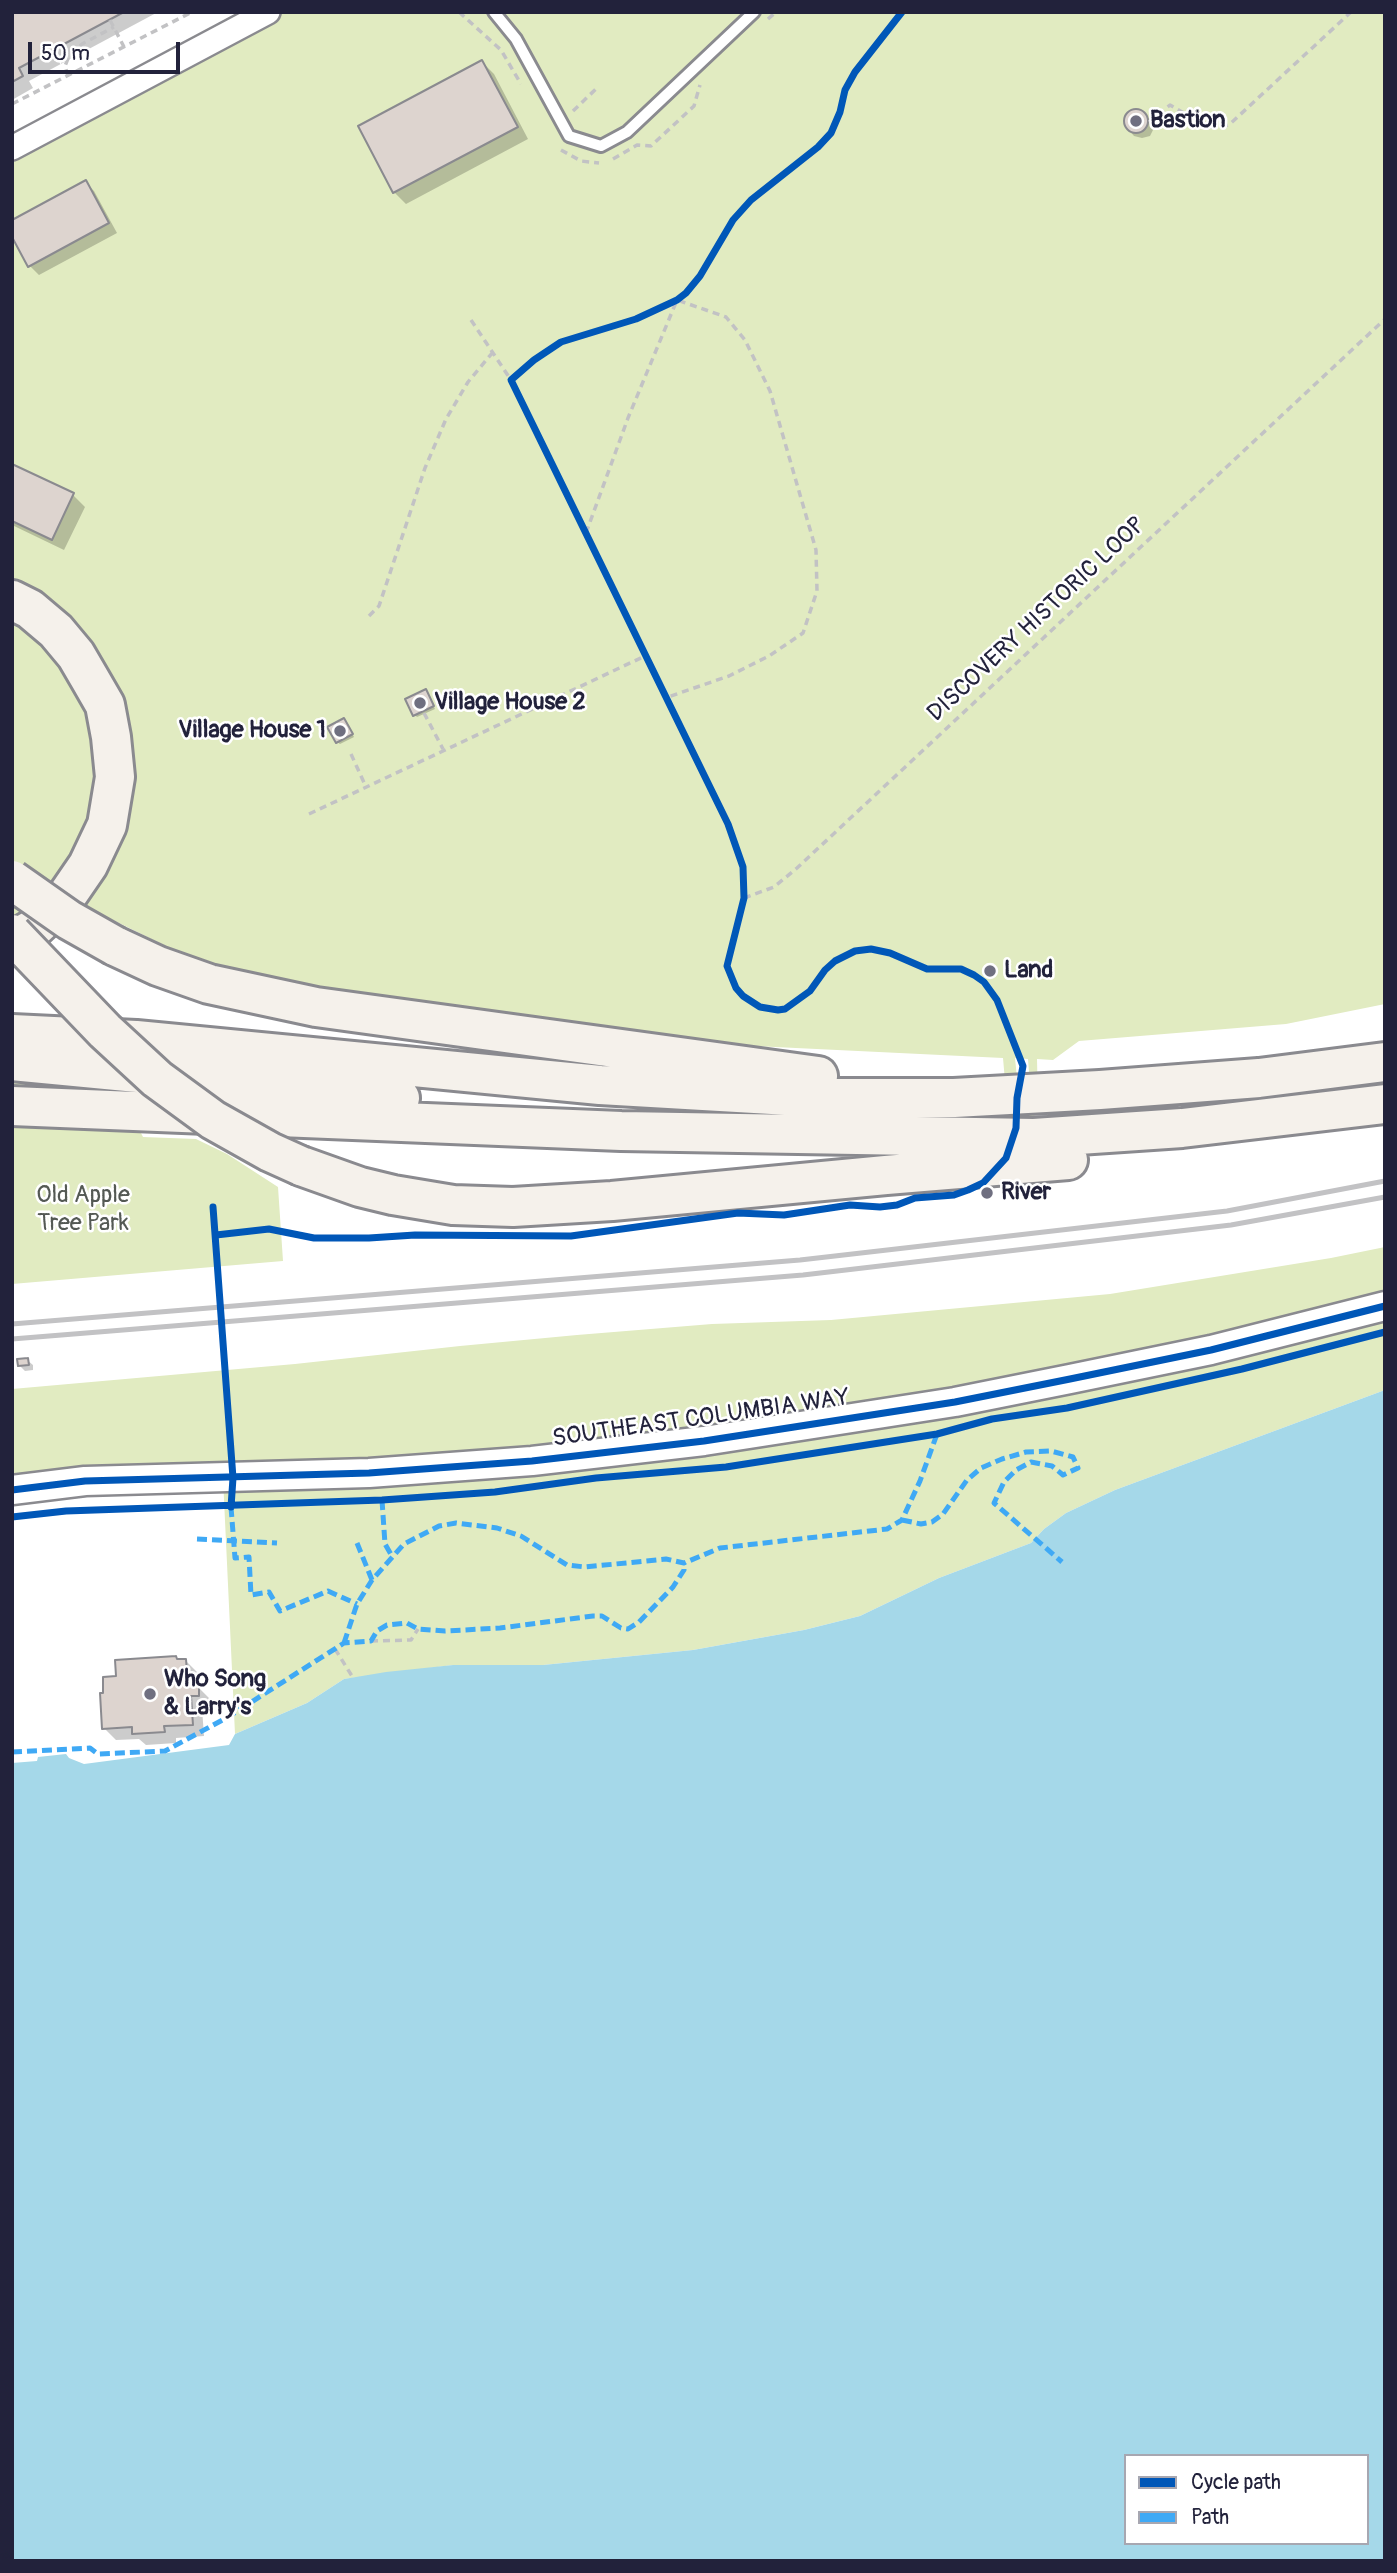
<!DOCTYPE html>
<style>
body{margin:0}
#map{position:relative;width:1397px;height:2573px;overflow:hidden;background:#fff;font-family:Pangolin,sans-serif}
canvas{display:block}
.frame{position:absolute;inset:0;border:14px solid #22223b;pointer-events:none}
.legend{position:absolute;left:1124px;top:2454px;width:245px;height:91px;box-sizing:border-box;background:#fff;border:2px solid #a7a7b1;margin:0;padding:9px 12px;list-style:none;font-size:21px;color:#22223b}
.legend li{display:flex;align-items:center;gap:14px;height:35px}
.legend b{width:35px;border:2px solid #a7a7b1}
.scale{position:absolute;left:28px;top:42px;width:152px;height:32px;box-sizing:border-box;border:4px solid #22223b;border-top:0;padding-left:9px;font-size:21px;line-height:24px;white-space:nowrap;color:#22223b;-webkit-text-stroke:5px #fff;paint-order:stroke}
</style>
<div id="map">
<canvas width="1397" height="2573"></canvas>
<div class="frame"></div>
<ul class="legend">
<li><b style="height:9px;background:#0057b8"></b>Cycle path</li>
<li><b style="height:9px;background:#3fa9f5"></b>Path</li>
</ul>
<div class="scale">50 m</div>
</div>
<script>
const ctx = document.querySelector('canvas').getContext('2d');
ctx.lineJoin = 'round';
function paint(path, color) { ctx.fillStyle = color; ctx.fill(path, 'evenodd'); }
const poly = rows => new Path2D(rows.map(r => 'M' + r).join(''));
function trace(path, color, width, dash) { ctx.strokeStyle = color; ctx.lineWidth = width; ctx.lineCap = dash ? 'butt' : 'round'; ctx.setLineDash(dash || []); ctx.stroke(path); }
function drawText(font, color, halo, rows, align = 'center') {
  ctx.font = font + ' Pangolin,sans-serif'; ctx.lineWidth = 5; ctx.setLineDash([]); ctx.textBaseline = 'middle'; ctx.strokeStyle = halo; ctx.fillStyle = color; for (const [text, x, y, turn = 0] of rows) {
    ctx.save(); ctx.translate(x, y); ctx.rotate((+turn || 0) * Math.PI / 180); ctx.textAlign = isNaN(turn) ? turn : align; if (halo) ctx.strokeText(text, 0, 0); ctx.fillText(text, 0, 0); ctx.restore();
  }
}
paint(poly([
 [268,12,1385,12,1385,1004,1286,1024,1079,1041,1053,1060,1037,1059,1038,1104,1033,1120,1021,1119,1021,1105,1029,1072,1028,1059,1015,1058,1017,1078,1011,1100,1008,1131,993,1135,1002,1108,1005,1081,1003,1058,713,1044,440,1008,255,978,170,948,76,902,133,783,86,641,24,584,12,578,12,148],
 [12,620,24,625,62,661,84,708,99,757,95,821,64,872,29,911,12,922,12,891,29,874,12,860],
 [12,1080,141,1090,156,1101,12,1095],
 [12,1124,139,1129,143,1137,196,1139,227,1154,278,1187,283,1261,12,1284],
 [1385,1247,1385,1390,1115,1490,1066,1513,1044,1529,1031,1543,939,1578,860,1616,804,1630,693,1650,543,1665,453,1665,344,1679,307,1703,235,1734,223,1478,12,1490,12,1389,295,1364,460,1346,577,1335,712,1324,831,1320,1110,1294,1331,1258]
]), '#e1ebc1');
paint(poly([
 [1385,1390,1385,2561,12,2561,12,1763,37,1761,38,1757,66,1754,69,1758,84,1764,229,1745,235,1734,307,1703,344,1679,386,1672,453,1665,543,1665,693,1650,804,1630,860,1616,939,1578,1031,1543,1044,1529,1066,1513,1115,1490],
 [1126,2456,1367,2456,1367,2543,1126,2543]
]), '#a5d8e9');
paint(poly([
 [12,12,158,12,29,81,33,88,12,100],
 [482,62,494,74,528,139,406,204,394,192],
 [1137,110,1151,120,1154,128,1150,136,1142,138,1134,136,1128,129,1125,121,1128,113],
 [85,182,94,191,117,233,39,275,30,266],
 [12,466,73,495,85,507,64,550,12,525],
 [426,691,435,709,417,717,415,715],
 [346,723,354,737,340,744,337,742],
 [27,1360,33,1365,33,1370,25,1371,19,1365],
 [179,1661,186,1661,198,1673,198,1687,210,1699,210,1707,202,1708,204,1736,176,1738,176,1743,146,1745,139,1739,116,1740,104,1728,118,1678]
]), '#0003');
const building = poly([
 [12,12,124,12,19,68,23,76,12,82,12,12],
 [482,60,518,127,393,193,358,126,482,60],
 '1124 121a12 12 0 1 1 24 0a12 12 0 1 1-24 0Z',
 [86,180,109,223,28,267,12,237,12,220,86,180],
 [12,464,74,493,52,540,12,521,12,464],
 [426,689,434,706,413,716,405,699,426,689],
 [344,718,353,734,336,743,327,727,344,718],
 [28,1358,29,1365,18,1366,17,1359,28,1358],
 [176,1656,177,1659,186,1659,188,1686,199,1685,199,1696,191,1696,193,1725,164,1726,165,1732,132,1734,132,1727,102,1729,100,1693,103,1693,103,1677,116,1676,115,1660,176,1656]
]);
paint(building, '#ddd4cf');
trace(building, '#8a8a8f', 2);
const service = poly([
 [494,12,516,39,569,136,601,146,627,132,754,12]
]);
const minor = poly([
 [12,148,268,12]
]);
const tertiary = poly([
 [12,1490,85,1481,369,1473,532,1461,704,1441,955,1402,1070,1379,1211,1350,1385,1306]
]);
const motorway = poly([
 [12,600,30,609,56,631,76,655,90,679,105,705,111,737,115,777,107,825,88,865,64,900,33,929,12,941],
 [115,946,158,966,209,984,316,1007,818,1076],
 [12,1034,136,1040,600,1085,824,1098,954,1098,1100,1090,1259,1078,1385,1062],
 [12,1061,400,1098],
 [12,1106,621,1131,1034,1138,1182,1128,1385,1104],
 [301,1166,360,1187,393,1195,453,1205,513,1207,612,1201,886,1175,1068,1160]
]);
trace(service, '#8a8a8f', 16);
trace(minor, '#8a8a8f', 28);
trace(tertiary, '#8a8a8f', 33);
trace(motorway, '#8a8a8f', 44);
trace(poly([
 [459,12,501,50,521,84],
 [768,19,776,12],
 [110,20,124,47],
 [68,76,65,66,69,56,82,44,114,27],
 [12,104,192,12],
 [573,111,598,87],
 [1149,122,1170,105,1208,127,1222,127,1230,124,1351,12],
 [561,150,581,161,599,163],
 [613,159,637,145,651,146,694,106,700,85],
 [471,320,511,380],
 [586,533,628,418,677,300,726,317,745,340,770,391,816,550,817,591,803,633,769,656,729,676,665,698],
 [369,616,379,606,425,468,446,419,468,382,493,352],
 [424,713,443,749],
 [351,754,366,787],
 [309,814,645,656],
 [744,898,774,887,797,868,1385,319],
 [223,1339,231,1452],
 [371,1641,411,1640,418,1629],
 [335,1649,352,1676]
]), '#c2c2c4', 3.5, [7, 5]);
trace(service, '#fff', 10);
trace(minor, '#fff', 23);
trace(tertiary, '#fff', 28);
trace(motorway, '#f5f1eb', 38);
trace(poly([
 [12,1324,800,1260,1227,1211,1385,1181],
 [12,1339,803,1275,1231,1225,1385,1197]
]), '#c2c2c4', 5);
const motorwayBridge = poly([
 [12,880,69,920,115,946],
 [12,934,105,1031,157,1079,213,1120,270,1152,301,1166]
]);
trace(motorwayBridge, '#8a8a8f', 44, []);
trace(motorwayBridge, '#f5f1eb', 38);
trace(poly([
 [382,1500,385,1544,392,1556],
 [231,1507,235,1558,249,1557,251,1595,269,1592,280,1611,328,1591,357,1604],
 [902,1520,921,1524,932,1522,943,1514,967,1480,981,1468,1002,1459,1026,1452,1051,1451,1073,1457,1078,1468,1063,1475,1052,1466,1031,1462,1016,1470,1004,1482,994,1503,1062,1562],
 [197,1539,277,1543],
 [357,1543,372,1580],
 [344,1643,357,1604,372,1580,404,1544,439,1526,456,1523,497,1528,521,1536,567,1565,585,1567,666,1559,684,1563,720,1548,887,1529,902,1520,920,1481,937,1434],
 [12,1752,90,1748,98,1754,165,1751,228,1717,344,1643,371,1641,377,1631,387,1625,407,1623,418,1629,445,1631,500,1628,593,1616,602,1616,621,1628,628,1629,639,1622,673,1587,684,1570,684,1563]
]), '#3fa9f5', 5, [10, 5]);
trace(poly([
 [213,1207,233,1478,231,1507],
 [216,1235,269,1229,314,1238,369,1238,415,1235,571,1236,738,1213,784,1215,850,1205,880,1207,897,1205,915,1198,954,1195,968,1190,983,1183,1006,1158,1016,1128,1017,1098,1023,1066,997,1000,984,982,974,975,961,969,927,969,890,953,871,949,855,951,835,961,825,970,810,991,785,1009,778,1010,760,1007,743,996,736,988,727,966,744,898,743,867,728,824,511,380,534,360,561,342,636,319,677,300,686,293,700,276,733,220,751,200,818,147,831,133,840,112,845,90,855,72,902,12],
 [12,1490,85,1481,369,1473,532,1461,704,1441,955,1402,1070,1379,1211,1350,1385,1306],
 [12,1517,66,1511,382,1500,495,1492,596,1478,726,1467,937,1434,992,1419,1067,1408,1242,1369,1385,1332]
]), '#0057b8', 7);
for (const [x, y, r, color] of [
 [1136,121,7,"#6f6f80"],
 [420,703,7,"#6f6f80"],
 [340,731,7,"#6f6f80"],
 [990,971,7,"#6f6f80"],
 [987,1193,7,"#6f6f80"],
 [150,1694,7,"#6f6f80"]
]) { const dot = new Path2D(); dot.arc(x, y, r, 0, 2 * Math.PI); ctx.fillStyle = color; ctx.fill(dot); trace(dot, '#fff', 2.5); }
drawText('bold 24px', '#22223b', '#fff', [
 ["Bastion",1150,121],
 ["Village House 2",434,703],
 ["Village House 1",326,731,"right"],
 ["Land",1004,971],
 ["River",1001,1193],
 ["Who Song",164,1680],
 ["& Larry's",164,1708]
], 'left');
drawText('24px', '#22223b', '#fff', [
 ["DISCOVERY HISTORIC LOOP",1037,620,-43],
 ["SOUTHEAST COLUMBIA WAY",701,1419,-8]
]);
drawText('24px', '#545954', '#fff', [
 ["Old Apple",83,1196],
 ["Tree Park",83,1224]
]);
</script>
